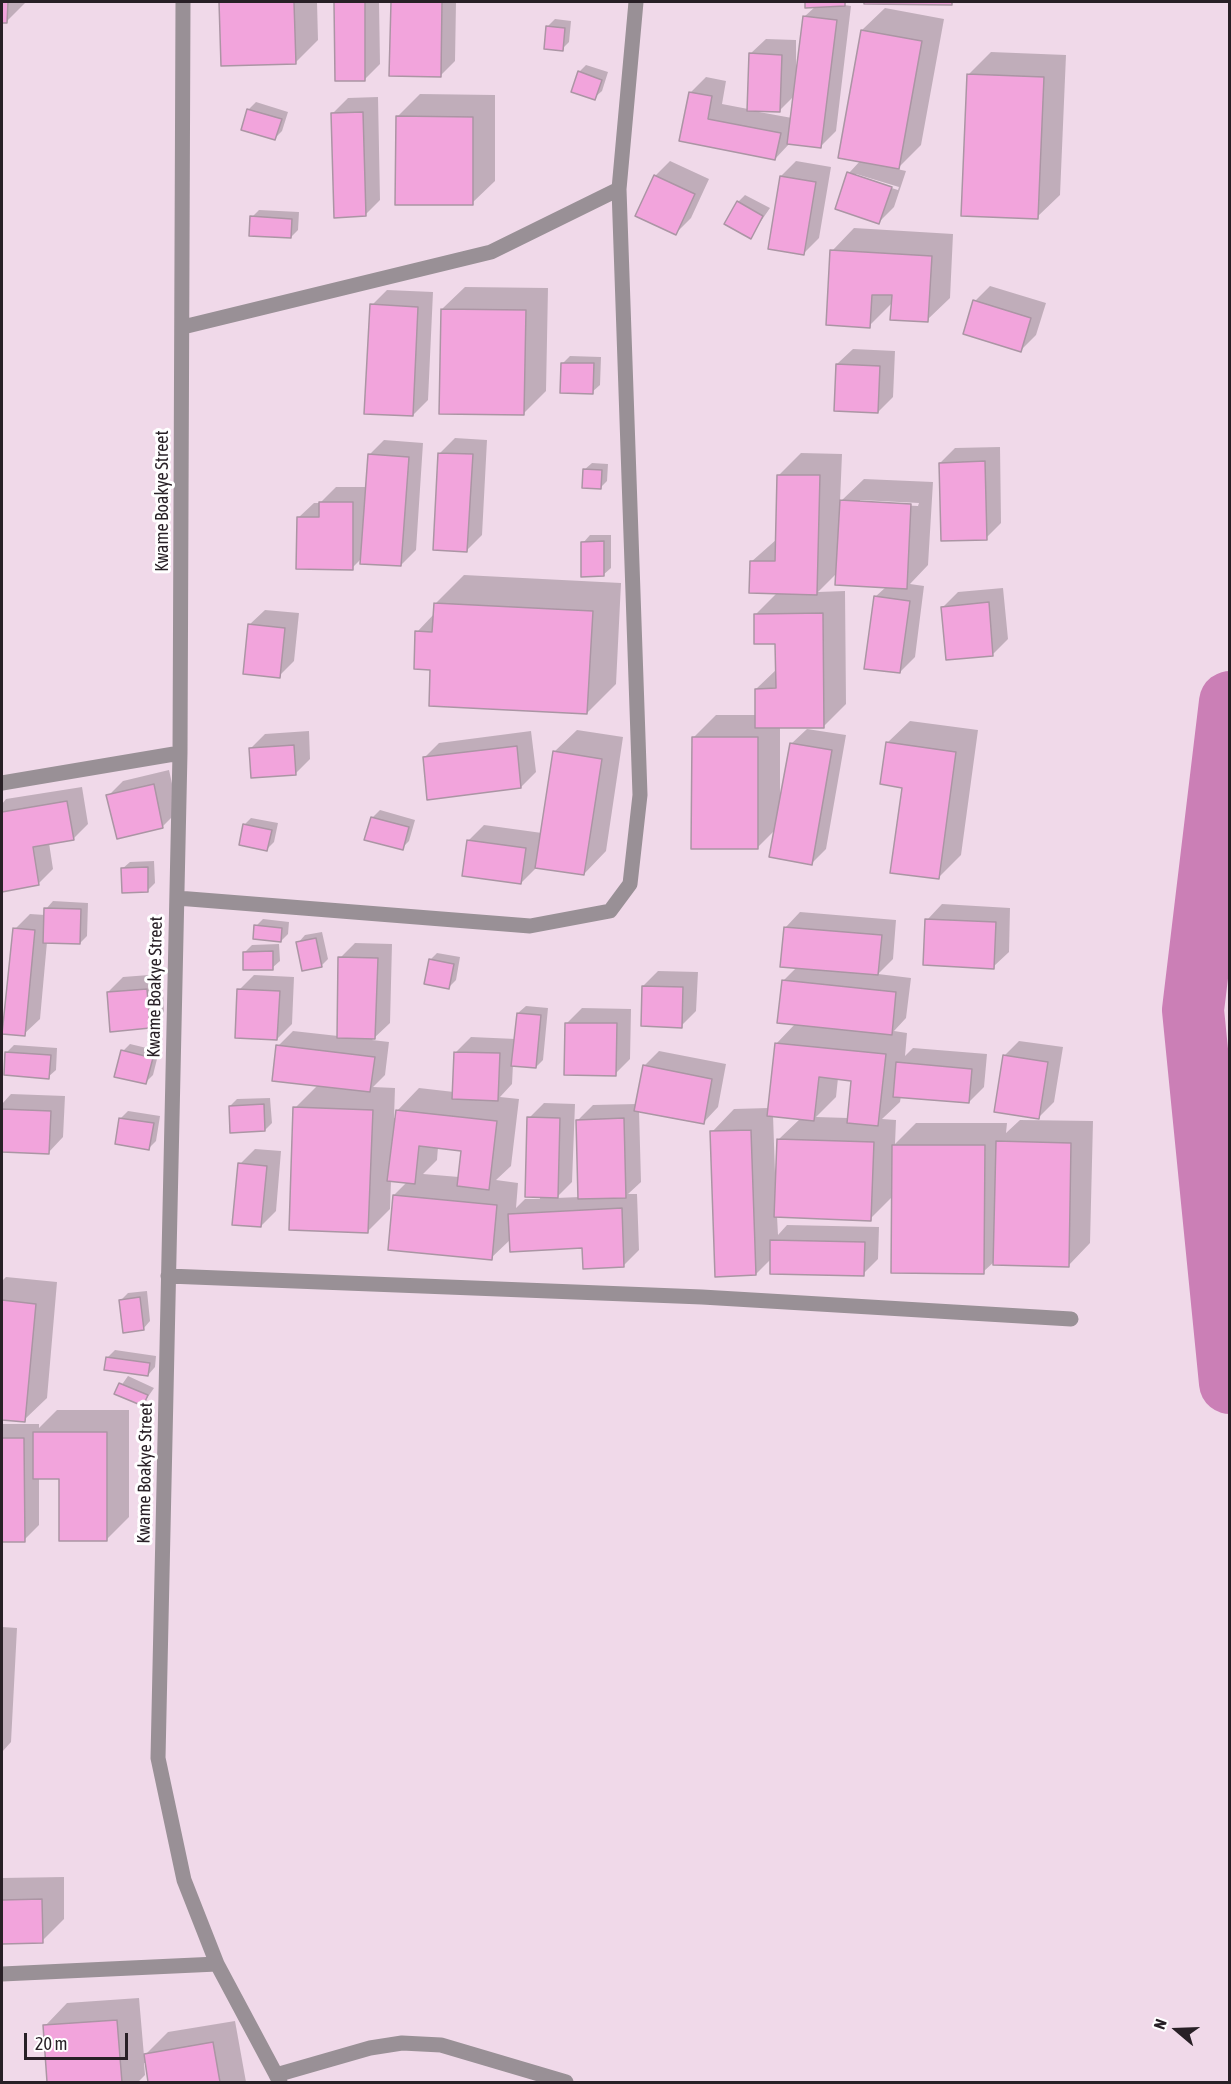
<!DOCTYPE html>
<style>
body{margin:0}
#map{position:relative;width:1231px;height:2084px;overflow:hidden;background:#f0d9e9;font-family:"Asap Condensed",sans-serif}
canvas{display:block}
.frame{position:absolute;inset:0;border:3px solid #282026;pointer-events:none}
.north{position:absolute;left:1147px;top:2000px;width:60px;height:60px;-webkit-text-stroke:4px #fff;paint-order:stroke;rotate:289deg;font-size:16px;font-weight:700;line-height:24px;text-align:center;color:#282026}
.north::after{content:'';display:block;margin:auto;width:21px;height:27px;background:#282026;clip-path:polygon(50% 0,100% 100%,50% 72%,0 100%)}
.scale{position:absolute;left:24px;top:2033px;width:104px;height:27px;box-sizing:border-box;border:3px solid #282026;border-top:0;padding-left:8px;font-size:18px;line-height:21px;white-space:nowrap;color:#282026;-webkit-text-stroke:4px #fff;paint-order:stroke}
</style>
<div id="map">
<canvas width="1231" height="2084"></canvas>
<div class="frame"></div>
<div class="north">N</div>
<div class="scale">20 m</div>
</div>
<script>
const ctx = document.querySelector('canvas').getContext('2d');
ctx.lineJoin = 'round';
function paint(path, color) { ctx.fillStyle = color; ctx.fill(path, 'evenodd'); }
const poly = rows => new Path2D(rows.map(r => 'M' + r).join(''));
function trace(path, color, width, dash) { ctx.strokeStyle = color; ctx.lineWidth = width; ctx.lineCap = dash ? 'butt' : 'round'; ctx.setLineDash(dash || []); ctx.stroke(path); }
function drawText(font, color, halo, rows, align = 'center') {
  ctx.font = font + ' "Asap Condensed",sans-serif'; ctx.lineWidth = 6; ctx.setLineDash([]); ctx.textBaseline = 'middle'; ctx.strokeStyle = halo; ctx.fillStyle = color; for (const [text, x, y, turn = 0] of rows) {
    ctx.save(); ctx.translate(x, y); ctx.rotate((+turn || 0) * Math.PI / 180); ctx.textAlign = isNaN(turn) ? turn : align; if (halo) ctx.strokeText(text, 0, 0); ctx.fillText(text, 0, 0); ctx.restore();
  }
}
paint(poly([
 [2,2,26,2,6,22,2,21],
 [221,2,317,2,318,40,296,62,223,65],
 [336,2,379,2,380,64,365,79,336,80],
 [392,2,456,2,455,61,440,76,390,75],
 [807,2,847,2,844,5,851,6,836,131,821,146,790,143,775,159,681,140,691,92,706,77,726,81,722,104,748,109,750,54,766,39,796,40,796,71,798,71,804,17,816,6,807,6],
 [795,95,792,118,759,112,780,110],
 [866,2,953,2,951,3],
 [885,8,944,19,921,145,897,169,906,171,894,207,879,222,849,173,861,160,862,30],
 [856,174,899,187,898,190,856,177],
 [555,19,571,21,569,42,562,49,547,27],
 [991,52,1066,55,1060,195,1037,217,969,74],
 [586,65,608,72,602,91,594,98,579,72],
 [420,94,495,95,495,181,472,203,397,117],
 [378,97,380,200,365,215,333,113,348,98],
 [256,102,288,112,282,131,275,138,243,129,249,109],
 [670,161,709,179,691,218,676,233,655,176],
 [796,161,831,167,819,238,804,253,781,176],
 [745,195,770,208,750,237,738,202],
 [259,210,299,212,298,230,291,237,252,217],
 [854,228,953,234,950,298,927,320,893,302,869,326,832,251],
 [990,286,1046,303,1036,335,1021,350,975,301],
 [465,287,548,288,546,391,523,414,442,309],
 [387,290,433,292,428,400,413,415,372,305],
 [853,349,895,351,893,397,878,412,837,364],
 [570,356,601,357,600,385,592,392,563,363],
 [455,438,487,440,482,535,467,550,440,453],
 [384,440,423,443,416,550,401,565,362,558,352,568,298,518,314,503,320,503,336,487,367,487,369,455],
 [1000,447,1001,523,986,538,940,463,955,448],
 [801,453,842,454,840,502,864,479,933,482,928,565,910,584,924,586,915,657,900,672,875,597,886,587,838,572,818,592,845,591,846,704,824,726,780,726,780,799,791,744,807,729,846,735,826,849,811,864,776,829,757,848,693,738,716,715,757,715,756,689,777,669,777,643,755,615,778,592,751,562,777,539,779,475],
 [860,500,919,503,918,506,860,503],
 [592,463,608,464,607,481,600,488,584,470],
 [590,535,611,535,611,568,603,575,583,543],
 [464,575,621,583,616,684,587,713,432,668,417,632,435,613,435,604],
 [1003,588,1008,639,993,654,943,607,958,592],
 [265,610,299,613,294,661,279,676,249,625],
 [910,721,978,730,961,855,938,878,887,743],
 [577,730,623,737,606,851,584,874,536,868,521,883,469,840,484,825,542,833,554,752],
 [309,731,310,759,295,774,250,749,265,734],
 [531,731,536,772,521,787,424,758,439,743],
 [169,770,178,811,163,826,108,796,123,781],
 [82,787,88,824,73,839,49,843,53,869,38,884,3,890,2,804,6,799],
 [380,810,415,820,409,841,402,848,372,818],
 [251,818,278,823,274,842,267,849,244,825],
 [154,861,155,883,148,890,122,869,130,862],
 [53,901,88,903,87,936,80,943,47,942,40,1019,24,1034,15,929,30,914,45,915,46,909],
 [942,904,1010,908,1009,952,993,967,927,920],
 [800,912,896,920,893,959,878,974,911,978,906,1018,894,1031,907,1033,905,1056,913,1048,987,1054,984,1087,969,1102,901,1096,900,1102,882,1119,896,1120,895,1144,916,1123,1007,1123,1006,1133,1020,1120,1093,1121,1090,1243,1068,1266,995,1261,983,1272,893,1196,870,1219,777,1216,778,1235,787,1225,879,1227,878,1259,863,1274,772,1258,756,1274,712,1132,734,1109,769,1108,776,1044,796,1023,784,980,797,967,785,928],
 [838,1078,853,1079,848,1118,816,1117,836,1097],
 [773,1115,801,1118,779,1139,778,1173,775,1173],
 [263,919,289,922,288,934,281,941,256,926],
 [322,932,328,959,321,966,298,943,305,935],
 [355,943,392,944,390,1023,372,1040,389,1042,385,1075,373,1087,395,1088,394,1118,396,1118,397,1111,419,1088,454,1092,456,1052,471,1037,516,1039,518,1013,526,1006,548,1008,543,1060,536,1067,513,1064,512,1084,500,1097,519,1099,511,1166,496,1180,518,1183,516,1208,525,1199,540,1199,529,1118,544,1103,575,1104,572,1182,556,1198,580,1197,578,1120,593,1105,637,1104,644,1066,659,1051,726,1064,718,1107,703,1123,639,1110,641,1182,628,1194,637,1194,639,1250,624,1265,584,1247,511,1239,491,1258,394,1195,408,1181,391,1180,390,1209,368,1231,295,1108,318,1085,278,1046,293,1031,338,1036,340,958],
 [438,1147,462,1150,459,1177,423,1174,437,1160],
 [279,944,280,961,272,968,244,953,252,945],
 [437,953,460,957,456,980,449,987,430,960],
 [658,971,698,972,696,1011,681,1026,643,986],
 [162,974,164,1012,149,1027,108,992,123,977],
 [254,975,294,977,292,1024,277,1039,239,990],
 [582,1008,631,1009,630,1059,615,1074,567,1023],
 [1019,1041,1063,1047,1054,1102,1039,1117,1004,1056],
 [130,1044,159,1051,153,1075,145,1083,123,1051],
 [14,1045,57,1048,56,1070,48,1077,7,1052],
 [11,1094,65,1096,63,1137,48,1153,2,1151,2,1104],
 [270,1098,272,1123,265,1130,230,1106,237,1099],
 [128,1111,160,1116,156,1141,149,1148,120,1119],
 [255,1149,281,1151,276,1211,261,1226,240,1164],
 [6,1277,57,1282,47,1398,24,1420,2,1419,2,1281],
 [147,1291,150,1321,143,1329,121,1300,128,1293],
 [115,1350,156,1356,155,1367,148,1375,107,1358],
 [128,1376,154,1388,143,1404,116,1393],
 [57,1410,129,1410,129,1517,107,1539,60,1478,39,1478,39,1525,24,1540,2,1540,2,1424,39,1424,39,1428],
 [2,1627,17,1628,11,1742,2,1752],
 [64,1877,64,1919,42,1941,2,1942,2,1878],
 [139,1998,144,2056,168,2032,235,2021,246,2082,150,2082,147,2063,144,2063,145,2075,138,2082,49,2082,45,2026,67,2003]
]), '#0003');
trace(poly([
 [1230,702,1193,1010,1230,1383]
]), '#cb7fb6', 62);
const building = poly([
 [2,2,8,2,7,23,2,23,2,2],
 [219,2,294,2,296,64,221,66,219,2],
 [334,2,365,2,365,81,335,81,334,2],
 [391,2,442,2,441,77,389,76,391,2],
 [805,2,845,2,845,6,805,8,805,2],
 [864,2,952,2,952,5,864,4,864,2],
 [803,16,837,20,821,148,787,144,803,16],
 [546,26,565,28,563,51,544,49,546,26],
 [861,30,922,41,899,169,838,158,861,30],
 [749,53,782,55,780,112,747,111,749,53],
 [578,71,602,80,595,100,571,92,578,71],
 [967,74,1044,77,1038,219,961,216,967,74],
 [689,92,712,96,708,119,781,133,775,160,679,141,689,92],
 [247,109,282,119,275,140,241,130,247,109],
 [363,112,366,216,334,218,331,113,363,112],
 [396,116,473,117,473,205,395,205,396,116],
 [847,172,892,187,879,224,835,209,847,172],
 [654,175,695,194,676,235,635,216,654,175],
 [780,176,816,182,804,255,768,249,780,176],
 [737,201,763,216,751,239,724,224,737,201],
 [250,216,292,219,291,238,249,236,250,216],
 [830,250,932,256,928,322,890,320,892,295,872,295,870,328,826,325,830,250],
 [973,300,1031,318,1021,352,963,334,973,300],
 [370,304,418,307,413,416,364,414,370,304],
 [441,309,526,310,524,415,439,414,441,309],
 [561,363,594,363,593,394,560,393,561,363],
 [836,364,880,366,878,413,834,411,836,364],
 [438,453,473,454,467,552,433,550,438,453],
 [368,454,409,457,401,566,360,564,368,454],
 [985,461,987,540,941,541,939,463,985,461],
 [583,469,602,470,601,489,582,488,583,469],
 [777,475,820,475,817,595,749,593,750,561,775,561,777,475],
 [840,500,911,504,907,589,835,585,840,500],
 [319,502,353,502,353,570,296,569,297,517,319,517,319,502],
 [604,541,604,576,581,577,581,542,604,541],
 [874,596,910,601,900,673,864,669,874,596],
 [989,602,993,656,946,660,941,607,989,602],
 [434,603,593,611,587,714,429,706,430,670,414,669,415,631,432,632,434,603],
 [823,613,824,728,755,728,755,689,776,688,775,644,754,644,754,614,823,613],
 [248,624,285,628,280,678,243,674,248,624],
 [692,737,758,737,758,849,691,849,692,737],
 [886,742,956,752,939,879,890,873,902,788,880,784,886,742],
 [790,743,832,750,812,865,769,857,790,743],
 [294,745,296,775,251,778,249,748,294,745],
 [517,746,521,788,427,800,423,757,517,746],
 [553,751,602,759,584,875,535,868,553,751],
 [154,784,163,828,117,839,106,795,154,784],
 [67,801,74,840,33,847,39,885,2,892,2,812,67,801],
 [371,817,409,827,403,850,364,840,371,817],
 [243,824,272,830,267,851,239,845,243,824],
 [467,840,526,848,521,884,462,876,467,840],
 [148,867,148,892,122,893,121,868,148,867],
 [44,908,81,909,80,944,43,943,44,908],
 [925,919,996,922,994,969,923,965,925,919],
 [254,925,282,928,281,942,253,939,254,925],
 [784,927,882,935,878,975,780,967,784,927],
 [13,928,35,930,25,1036,2,1034,13,928],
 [316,938,322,967,302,971,296,942,316,938],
 [273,951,273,970,243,970,243,952,273,951],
 [338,957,378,958,375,1039,337,1038,338,957],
 [429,959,454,964,449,989,424,984,429,959],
 [782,980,896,992,892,1035,777,1023,782,980],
 [642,986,683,987,682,1028,641,1026,642,986],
 [147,989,150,1028,110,1032,107,992,147,989],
 [237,989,280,991,277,1040,235,1038,237,989],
 [517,1013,541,1015,536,1068,511,1066,517,1013],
 [565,1023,617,1023,616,1076,564,1075,565,1023],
 [775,1043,886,1054,878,1126,847,1123,851,1081,819,1077,814,1121,767,1116,775,1043],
 [276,1045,375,1057,370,1092,272,1081,276,1045],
 [121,1050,153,1058,146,1084,114,1077,121,1050],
 [5,1052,51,1055,49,1079,4,1075,5,1052],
 [454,1052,500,1053,498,1101,452,1099,454,1052],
 [1003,1055,1048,1062,1039,1119,994,1112,1003,1055],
 [896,1062,972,1069,969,1103,893,1097,896,1062],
 [643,1065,712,1079,704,1124,634,1111,643,1065],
 [264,1104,265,1131,230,1133,229,1106,264,1104],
 [293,1107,373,1110,368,1233,289,1230,293,1107],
 [2,1109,51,1111,49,1154,2,1152,2,1109],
 [396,1110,497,1121,489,1190,457,1186,461,1151,419,1146,415,1184,387,1181,396,1110],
 [527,1117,560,1118,558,1198,525,1197,527,1117],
 [119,1118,154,1123,149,1150,115,1144,119,1118],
 [624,1118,626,1198,578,1199,576,1120,624,1118],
 [751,1130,756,1275,715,1277,710,1131,751,1130],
 [777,1139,874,1142,871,1221,774,1217,777,1139],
 [996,1141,1071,1143,1069,1267,993,1265,996,1141],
 [892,1145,985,1145,984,1274,891,1273,892,1145],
 [238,1163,267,1166,261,1227,232,1225,238,1163],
 [393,1195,497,1205,492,1260,388,1250,393,1195],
 [622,1208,624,1267,583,1269,582,1248,510,1252,508,1214,622,1208],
 [770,1240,865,1242,864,1276,770,1274,770,1240],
 [140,1297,144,1330,123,1333,119,1300,140,1297],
 [2,1300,36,1304,25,1422,2,1420,2,1300],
 [106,1357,150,1363,148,1376,104,1370,106,1357],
 [119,1383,148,1395,143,1406,114,1394,119,1383],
 [33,1432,107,1432,107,1541,59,1541,59,1479,33,1479,33,1432],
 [2,1438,24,1438,25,1542,2,1542,2,1438],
 [42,1899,43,1943,2,1944,2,1900,42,1899],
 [117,2020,122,2082,47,2082,43,2025,117,2020],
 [213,2042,220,2082,148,2082,144,2054,213,2042]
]);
paint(building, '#f2a4dc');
trace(building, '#ab95a4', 1.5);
trace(poly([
 [183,2,180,753,158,1758,184,1880,217,1964,280,2082],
 [183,327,491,252,619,189,636,2],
 [2,783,180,753],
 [177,898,530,926,610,911,630,884,640,795,619,189],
 [168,1276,702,1297,1071,1319],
 [2,1974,217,1964],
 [276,2075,370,2048,402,2043,441,2045,566,2082]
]), '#999096', 15);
drawText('18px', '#282026', '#fff', [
 ["Kwame Boakye Street",162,501,-90],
 ["Kwame Boakye Street",155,987,-89],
 ["Kwame Boakye Street",145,1473,-89]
]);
</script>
